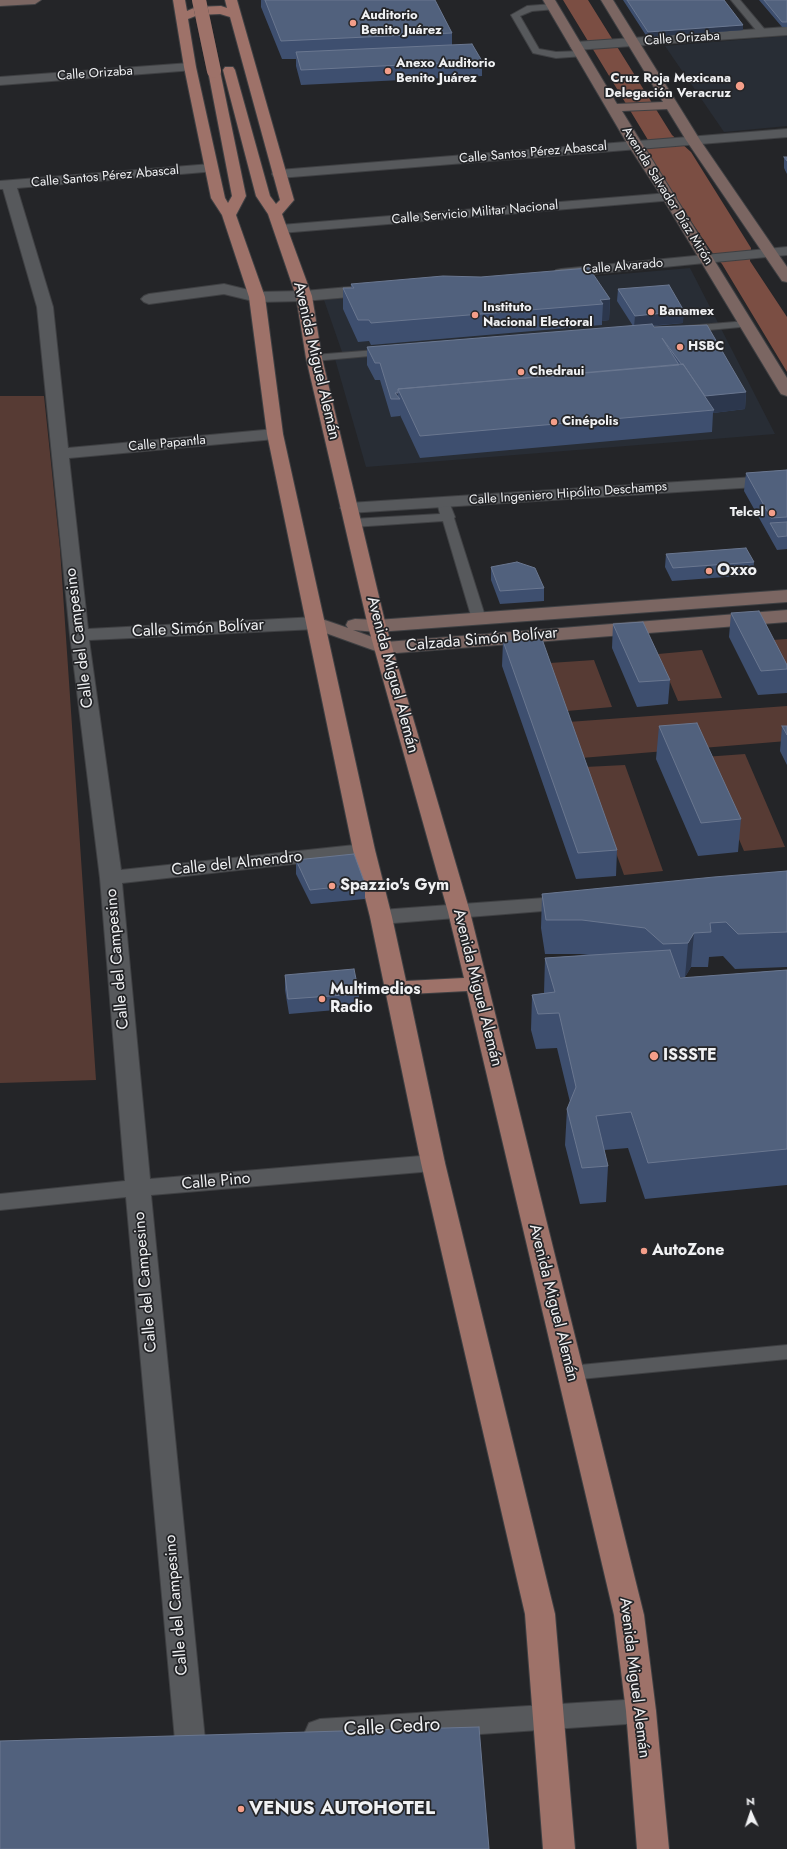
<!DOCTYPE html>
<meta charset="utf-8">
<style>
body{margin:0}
#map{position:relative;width:787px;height:1849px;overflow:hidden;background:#242528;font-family:Jost,sans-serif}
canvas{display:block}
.north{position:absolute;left:731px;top:1793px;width:40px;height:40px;-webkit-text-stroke:3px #242528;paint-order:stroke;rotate:357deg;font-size:11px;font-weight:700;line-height:16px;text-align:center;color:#f0f1f3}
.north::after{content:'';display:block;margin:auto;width:14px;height:18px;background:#f0f1f3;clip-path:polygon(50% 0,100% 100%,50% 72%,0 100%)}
</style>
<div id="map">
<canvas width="787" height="1849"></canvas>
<div class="north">N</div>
</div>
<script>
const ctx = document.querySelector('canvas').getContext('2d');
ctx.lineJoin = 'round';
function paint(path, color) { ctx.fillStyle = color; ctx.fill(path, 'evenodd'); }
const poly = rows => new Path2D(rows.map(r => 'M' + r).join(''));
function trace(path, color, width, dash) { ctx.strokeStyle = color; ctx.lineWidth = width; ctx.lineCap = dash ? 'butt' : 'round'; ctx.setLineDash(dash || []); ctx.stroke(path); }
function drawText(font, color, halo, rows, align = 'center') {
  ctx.font = font + ' Jost,sans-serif'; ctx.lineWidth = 3.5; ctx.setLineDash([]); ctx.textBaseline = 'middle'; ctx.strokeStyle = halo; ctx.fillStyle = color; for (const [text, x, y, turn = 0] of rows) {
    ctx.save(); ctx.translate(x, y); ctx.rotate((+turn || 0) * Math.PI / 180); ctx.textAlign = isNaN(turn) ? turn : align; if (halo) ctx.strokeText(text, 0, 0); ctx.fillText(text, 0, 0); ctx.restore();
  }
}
paint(poly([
 [787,36,787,126,724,132,665,46],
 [690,268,775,434,366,467,335,359,342,352,324,300]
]), '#282d35');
paint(poly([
 [0,396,44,396,60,549,96,1080,0,1083],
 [787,639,787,669,772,640],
 [702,650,722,698,678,701,658,654],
 [594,660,612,707,567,711,550,663],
 [787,706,787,741,581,758,568,722],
 [745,754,785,847,744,851,704,757],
 [625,765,663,871,624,875,585,767]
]), '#573b34');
paint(poly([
 [563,0,588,0,672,135,691,152,751,248,750,261,787,317,787,372,722,264,711,251,646,154,648,140]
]), '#7b4e43');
const lane = poly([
 [731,0,740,0,766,31,767,33,766,35,760,35,731,0],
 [553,4,557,7,556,9,532,11,520,16,539,49,556,52,581,51,586,54,584,56,556,58,533,53,511,15,527,6,553,4],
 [747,321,751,322,753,324,751,326,687,332,681,329,687,326,747,321],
 [388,349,392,350,394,352,392,354,314,361,308,358,314,355,388,349],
 [443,498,447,499,449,502,455,517,454,518,486,619,484,622,474,622,472,619,443,521,353,527,348,526,347,523,348,520,353,519,440,514,437,502,439,499,443,498],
 [787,1345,787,1359,570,1380,563,1378,560,1373,563,1368,570,1366,787,1345]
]);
const street = poly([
 [787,27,787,35,576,50,572,49,570,46,572,43,576,42,787,27],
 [190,63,194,64,196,67,194,70,0,85,0,77,190,63],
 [787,129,787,137,279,178,274,177,272,174,274,171,279,170,787,129],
 [211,164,216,165,218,168,216,171,17,188,53,307,68,448,275,429,281,430,283,434,281,438,275,439,69,458,88,629,316,617,323,619,325,623,323,627,316,629,89,640,121,870,364,844,371,846,375,850,371,854,364,856,122,883,150,1179,433,1155,442,1157,445,1163,442,1169,433,1171,151,1195,205,1740,201,1749,190,1753,179,1749,175,1740,126,1197,0,1210,0,1194,125,1181,100,878,70,635,37,307,3,189,0,189,0,181,211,164],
 [669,193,674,194,676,197,674,200,281,233,276,232,274,229,276,226,281,225,669,193],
 [787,247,787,255,561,277,556,276,554,273,556,270,561,269,787,247],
 [224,284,257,292,304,291,372,285,377,287,380,290,377,293,372,295,304,301,257,302,224,294,149,304,144,302,141,299,144,296,149,294,224,284],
 [787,475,787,485,349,513,343,512,340,508,343,504,349,503,787,475],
 [572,896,580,898,583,903,580,908,381,924,373,922,370,917,373,912,381,910,572,896],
 [641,1699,652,1702,656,1711,652,1720,641,1723,320,1745,309,1741,305,1732,309,1723,320,1719,641,1699]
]);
const secondary = poly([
 [0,0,41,0,35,4,0,6,0,0],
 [543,0,555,0,617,104,663,102,601,0,613,0,700,140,787,267,787,282,782,281,780,278,686,140,667,109,622,111,787,378,787,396,781,394,779,391,662,197,628,145,543,0],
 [787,590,787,602,377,632,353,630,386,642,787,610,787,622,384,654,309,627,307,623,309,619,316,617,348,628,346,625,348,621,355,619,377,620,787,590]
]);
const primary = poly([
 [173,0,185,0,187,11,196,7,221,6,227,8,225,0,237,0,294,200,282,214,312,296,322,358,386,626,470,912,644,1615,656,1711,669,1849,637,1849,626,1711,614,1615,467,991,409,994,445,1163,555,1614,575,1849,543,1849,525,1614,421,1163,370,917,353,850,267,434,249,297,222,215,211,198,184,67,173,0],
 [220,14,230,17,280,200,276,204,270,196,235,70,233,67,225,67,223,70,256,196,268,214,296,296,306,358,368,626,448,912,464,978,406,981,392,917,375,850,283,434,265,297,236,215,246,196,220,71,218,68,214,67,210,68,208,71,232,196,228,203,225,198,196,67,188,19,198,15,220,14]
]);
trace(lane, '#3f4043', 2);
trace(street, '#3f4043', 2);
trace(secondary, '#3f4043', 2);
trace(primary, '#3f4043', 2);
paint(lane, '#57595c');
paint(street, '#57595c');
paint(secondary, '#7b6662');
paint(primary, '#9e7269');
const primaryBridge = poly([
 [199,0,214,71]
]);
trace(primaryBridge, '#3f4043', 14, []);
trace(primaryBridge, '#9e7269', 14);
paint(poly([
 [261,0,435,0,452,33,452,45,482,61,482,76,301,85,296,66,296,59,282,59,261,7],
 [623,0,724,0,743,25,743,30,647,37],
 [759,0,787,0,787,27,782,27],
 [784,157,787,157,787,174,784,168],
 [351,284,610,299,609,320,602,321,602,325,371,345,369,341,358,342,343,309,343,288,351,288],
 [618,289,683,323,653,326,654,327,746,392,745,409,713,413,712,432,420,458,400,415,400,416,391,417,380,380,375,380,367,365,367,347,633,326,617,301],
 [787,470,787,549,777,550,744,491,746,473],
 [666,554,754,562,753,575,672,581,665,567],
 [491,567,544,588,544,601,500,604,491,580],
 [731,613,787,665,787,693,758,695,729,637],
 [613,624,670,680,668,704,637,707,612,648],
 [503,641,617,850,616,876,576,879,502,666],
 [659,726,741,819,738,852,698,856,656,759],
 [782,726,787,726,787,765,780,751],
 [296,860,365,884,365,899,311,904,296,874],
 [787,871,787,967,735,969,723,956,709,957,708,967,691,967,685,977,680,977,680,978,787,970,787,1185,645,1199,628,1148,604,1150,608,1166,606,1202,580,1204,565,1145,567,1109,570,1102,557,1048,536,1049,531,1030,532,995,544,993,545,958,589,955,580,954,545,954,541,928,542,894],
 [285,975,359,994,359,1008,289,1014,285,990]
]), '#3e4f6f');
paint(poly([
 [743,25,743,30,647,37,648,32],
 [610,299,609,320,602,321,603,304,600,300],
 [684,311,683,323,634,327,635,316],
 [746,392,745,409,713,413,714,410,704,411,705,396],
 [395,393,398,393,398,399],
 [694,933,691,967,685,977,688,943]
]), '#2c374d');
const building = poly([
 [265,0,435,0,452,33,281,41,265,0],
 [627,0,724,0,743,25,648,32,627,0],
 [764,0,787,0,787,22,782,22,764,0],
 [472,44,482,61,301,70,296,52,472,44],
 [784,157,787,157,787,161,784,157],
 [589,268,610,299,600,300,603,304,371,323,369,320,358,320,343,288,354,288,351,284,443,276,481,277,589,268],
 [669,285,684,311,635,316,618,289,669,285],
 [652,324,654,327,707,325,746,392,705,396,683,364,682,365,662,338,679,365,398,389,398,393,395,393,400,399,391,399,380,363,375,363,367,347,652,324],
 [683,364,714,410,420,436,398,389,683,364],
 [787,470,787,517,771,518,746,473,787,470],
 [787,522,787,536,778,537,770,523,787,522],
 [746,548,754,562,673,568,666,554,746,548],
 [517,562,535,568,544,588,500,591,491,567,517,562],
 [759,611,787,665,787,669,761,671,731,613,759,611],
 [643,622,670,680,639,682,613,624,643,622],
 [542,639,617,850,578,853,503,641,542,639],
 [697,723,741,819,701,823,659,726,697,723],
 [782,726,787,726,787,735,782,726],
 [354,854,365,884,310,890,296,860,354,854],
 [787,871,787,932,738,934,726,922,710,923,711,932,694,933,688,943,663,944,645,928,582,920,546,920,542,894,714,877,787,871],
 [670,950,680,978,787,970,787,1149,648,1163,631,1112,596,1116,608,1166,582,1168,567,1109,576,1087,559,1013,538,1014,532,995,555,992,545,958,670,950],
 [354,969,359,994,288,999,285,975,354,969],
 [479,1727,489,1849,0,1849,0,1741,479,1727]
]);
paint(building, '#51617d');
trace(building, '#6a7790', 1);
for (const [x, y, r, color] of [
 [353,23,4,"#f49e89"],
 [388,71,4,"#f49e89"],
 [740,86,5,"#f49e89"],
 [651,312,4,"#f49e89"],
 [475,315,4,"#f49e89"],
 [680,347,4,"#f49e89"],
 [521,372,4,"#f49e89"],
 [554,422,4,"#f49e89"],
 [772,513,4,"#f49e89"],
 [709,571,4,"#f49e89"],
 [332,886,4,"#f49e89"],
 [322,999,4,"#f49e89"],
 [654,1056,5,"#f49e89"],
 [644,1251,4,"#f49e89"],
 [241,1809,4,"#f49e89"]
]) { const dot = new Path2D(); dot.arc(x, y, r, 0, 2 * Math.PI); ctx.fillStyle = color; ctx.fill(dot); trace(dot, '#242528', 1.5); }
drawText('bold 13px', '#f0f1f3', '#242528', [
 ["Auditorio",361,16],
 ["Benito Juárez",361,31],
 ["Anexo Auditorio",396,64],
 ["Benito Juárez",396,79],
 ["Cruz Roja Mexicana",731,79,"right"],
 ["Delegación Veracruz",731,94,"right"],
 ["Instituto",483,308],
 ["Nacional Electoral",483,323],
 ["Banamex",659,312],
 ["HSBC",688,347],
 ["Chedraui",529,372],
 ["Cinépolis",562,422],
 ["Telcel",764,513,"right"]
], 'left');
drawText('13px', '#f0f1f3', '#242528', [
 ["Calle Orizaba",682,39,-4],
 ["Calle Orizaba",95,74,-4],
 ["Calle Santos Pérez Abascal",533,153,-5],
 ["Calle Santos Pérez Abascal",105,177,-5],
 ["Avenida Salvador Díaz Mirón",667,196,58],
 ["Calle Servicio Militar Nacional",475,213,-5],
 ["Calle Alvarado",623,267,-5],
 ["Calle Papantla",167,444,-5],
 ["Calle Ingeniero Hipólito Deschamps",568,494,-4]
]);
drawText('16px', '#f0f1f3', '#242528', [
 ["Avenida Miguel Alemán",316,361,77],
 ["Calle Simón Bolívar",198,629,-3],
 ["Calle del Campesino",80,638,-97],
 ["Calzada Simón Bolívar",482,640,-5],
 ["Avenida Miguel Alemán",392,675,75],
 ["Calle del Almendro",237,864,-6],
 ["Calle del Campesino",118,959,-95],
 ["Avenida Miguel Alemán",477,988,76],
 ["Calle Pino",216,1182,-5],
 ["Calle del Campesino",146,1282,-95],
 ["Avenida Miguel Alemán",553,1303,76],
 ["Calle del Campesino",177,1605,-95],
 ["Avenida Miguel Alemán",634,1678,83]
]);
drawText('bold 16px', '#f0f1f3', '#242528', [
 ["Oxxo",717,571],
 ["Spazzio's Gym",340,886],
 ["Multimedios",330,990],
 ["Radio",330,1008],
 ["ISSSTE",663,1056],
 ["AutoZone",652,1251]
], 'left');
drawText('19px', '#f0f1f3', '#242528', [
 ["Calle Cedro",392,1728,-3]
]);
drawText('bold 19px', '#f0f1f3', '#242528', [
 ["VENUS AUTOHOTEL",249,1809]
], 'left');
</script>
